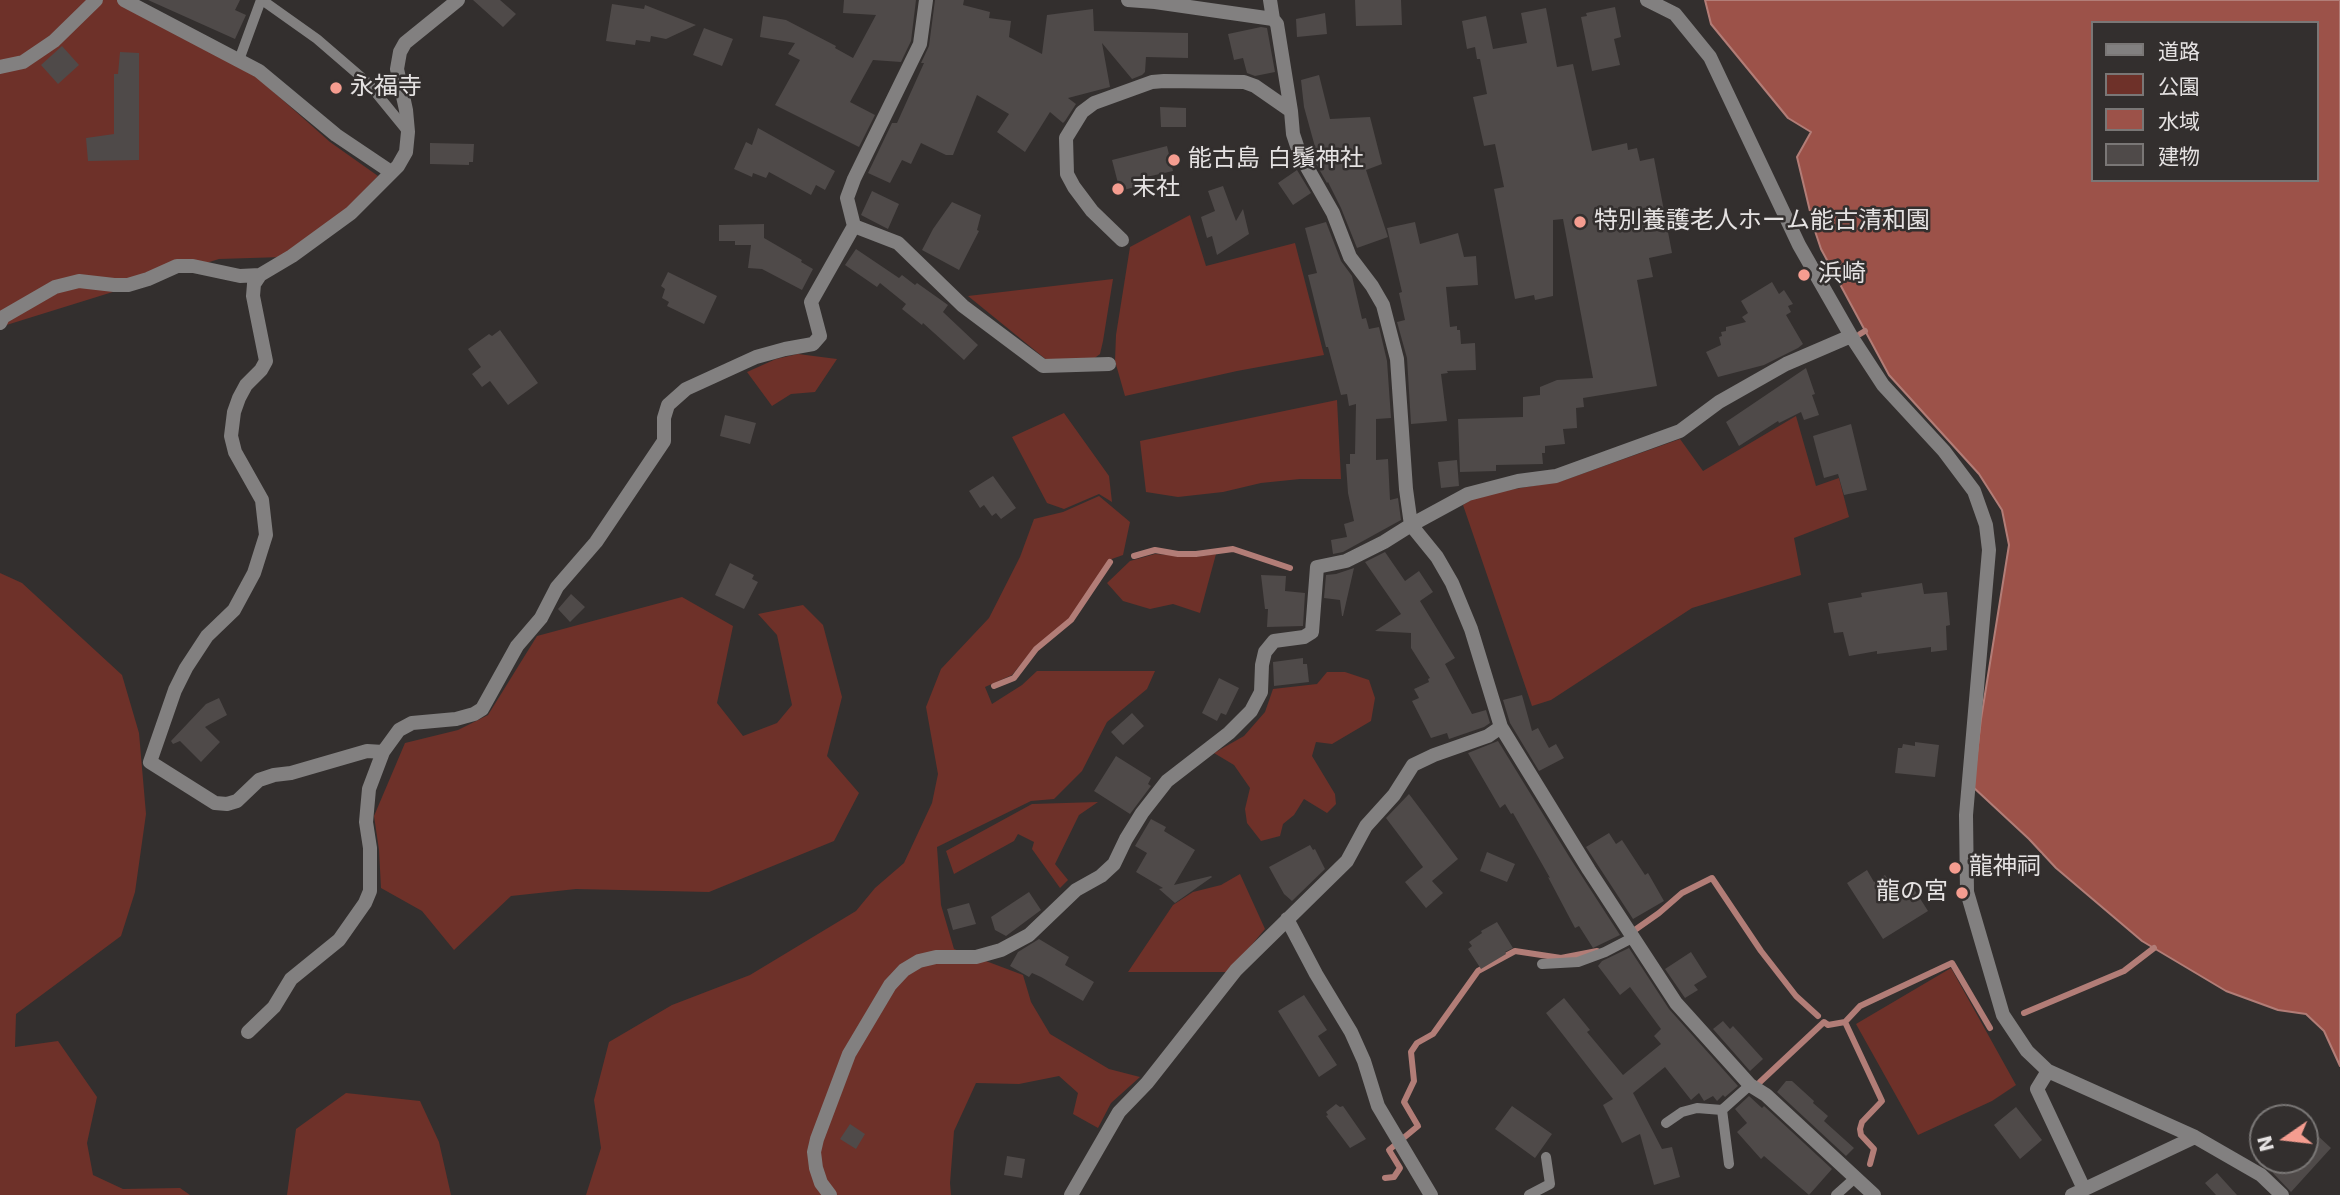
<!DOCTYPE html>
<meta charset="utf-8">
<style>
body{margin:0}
#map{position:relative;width:2340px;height:1195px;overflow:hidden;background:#332f2e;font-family:"DejaVu Sans","Noto Sans JP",sans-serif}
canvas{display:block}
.legend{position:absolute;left:2091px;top:21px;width:228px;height:161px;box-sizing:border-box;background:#332f2e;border:2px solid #7a7776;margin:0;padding:9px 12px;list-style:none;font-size:21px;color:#e5e2e2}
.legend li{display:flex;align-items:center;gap:14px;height:35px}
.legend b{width:35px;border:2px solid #7a7776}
.north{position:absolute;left:2249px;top:1104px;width:70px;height:70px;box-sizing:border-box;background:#332f2e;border:2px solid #7a7776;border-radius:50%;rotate:256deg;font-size:19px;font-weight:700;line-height:28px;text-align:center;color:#e5e2e2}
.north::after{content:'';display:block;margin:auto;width:24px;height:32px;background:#f59d90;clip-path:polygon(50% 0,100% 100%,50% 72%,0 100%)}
</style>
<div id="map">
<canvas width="2340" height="1195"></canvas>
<ul class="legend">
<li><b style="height:9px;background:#828080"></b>道路</li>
<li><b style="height:19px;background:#6e3129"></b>公園</li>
<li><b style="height:19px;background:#9c5249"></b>水域</li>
<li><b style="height:19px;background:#4f4a49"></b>建物</li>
</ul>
<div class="north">N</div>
</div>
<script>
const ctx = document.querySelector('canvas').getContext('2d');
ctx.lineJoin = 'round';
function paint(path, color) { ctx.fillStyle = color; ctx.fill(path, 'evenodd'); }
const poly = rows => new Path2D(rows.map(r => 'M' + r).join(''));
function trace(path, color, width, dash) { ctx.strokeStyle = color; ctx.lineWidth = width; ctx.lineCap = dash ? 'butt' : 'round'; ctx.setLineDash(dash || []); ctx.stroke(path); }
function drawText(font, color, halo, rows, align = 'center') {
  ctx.font = font + ' "DejaVu Sans","Noto Sans JP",sans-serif'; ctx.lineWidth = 5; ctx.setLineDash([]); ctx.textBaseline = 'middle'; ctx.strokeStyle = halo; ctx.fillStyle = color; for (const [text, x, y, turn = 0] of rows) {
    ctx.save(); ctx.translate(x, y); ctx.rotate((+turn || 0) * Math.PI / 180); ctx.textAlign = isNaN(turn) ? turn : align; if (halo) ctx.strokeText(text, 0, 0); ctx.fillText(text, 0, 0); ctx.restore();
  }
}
paint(poly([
 [0,0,121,0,258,78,330,142,378,176,346,210,283,257,219,259,0,327],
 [1190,215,1206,266,1295,243,1324,355,1237,371,1125,396,1115,361,1116,335,1130,247],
 [1113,279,1103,341,1100,354,1092,360,1048,361,968,296],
 [798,354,837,359,815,392,791,394,772,406,747,372,776,359],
 [1337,400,1341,479,1300,479,1261,483,1223,492,1178,497,1146,492,1140,441],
 [1064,413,1109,476,1112,502,1099,494,1064,509,1047,503,1012,437],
 [1796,416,1816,486,1839,478,1849,517,1794,538,1801,575,1692,608,1551,700,1532,706,1463,505,1479,495,1562,481,1680,439,1703,471],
 [1099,496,1130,522,1123,555,1109,560,1069,619,1034,648,1012,675,985,687,992,704,1022,685,1037,671,1155,671,1147,689,1107,722,1082,771,1054,799,1031,801,937,847,941,905,954,949,1023,975,1031,1002,1050,1034,1109,1069,1140,1077,1111,1103,1098,1128,1073,1114,1078,1093,1059,1076,1019,1084,976,1083,954,1131,950,1183,951,1195,586,1195,601,1148,594,1100,609,1042,672,1005,750,975,856,911,875,888,904,863,932,803,938,774,926,707,941,669,989,618,1020,557,1034,519,1063,512],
 [1155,554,1196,557,1216,554,1200,613,1173,604,1150,609,1123,601,1107,583,1130,561],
 [0,573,22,583,122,675,139,733,146,814,135,892,121,936,16,1014,15,1047,58,1041,97,1097,87,1143,93,1175,123,1189,180,1188,190,1195,0,1195],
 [682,597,733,626,717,703,743,736,777,723,792,705,777,635,758,614,803,605,823,625,842,697,827,756,859,793,834,841,709,892,576,889,511,896,454,950,422,911,381,888,379,850,374,816,405,743,458,730,488,715,537,636],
 [1327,672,1345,672,1369,680,1375,698,1371,721,1332,744,1316,742,1312,756,1335,794,1336,804,1327,813,1304,799,1294,815,1283,824,1280,836,1261,841,1247,823,1245,809,1250,788,1234,765,1214,753,1244,736,1265,712,1273,689,1317,684],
 [1098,802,1079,815,1055,864,1068,880,1060,888,1032,849,1034,842,1018,834,1014,841,954,874,946,851,1032,804],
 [1240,874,1265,929,1229,972,1128,972,1173,905,1193,892,1221,885],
 [1951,968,2016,1085,1992,1101,1918,1135,1856,1024],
 [346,1093,420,1101,439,1142,451,1195,287,1195,296,1129]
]), '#6e3129');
const water = poly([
 [1705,0,2340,0,2340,1066,2324,1031,2306,1014,2278,1010,2226,991,2142,941,2056,868,2029,839,1973,787,1981,719,2009,545,2002,510,1979,474,1889,375,1821,249,1814,228,1797,157,1811,132,1788,118,1711,24,1705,0],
 [2093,23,2317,23,2317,180,2093,180,2093,23]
]);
paint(water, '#9c5249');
trace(water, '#b27d77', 2);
trace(poly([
 [1860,334,1865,331],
 [1134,556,1155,550,1178,554,1196,554,1233,549,1290,568],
 [994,686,1014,678,1036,649,1071,620,1110,562],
 [1632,932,1659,913,1682,893,1712,878,1761,951,1796,996,1818,1016],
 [2024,1013,2124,971,2154,948],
 [1845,1022,1882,1101,1862,1122,1860,1129,1861,1135,1874,1149,1870,1164],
 [1760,1082,1824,1022,1828,1025,1845,1022,1860,1006,1952,963,1990,1028],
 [1385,1178,1394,1177,1400,1168,1389,1150,1418,1126,1404,1102,1414,1081,1411,1052,1417,1043,1433,1034,1478,971,1515,951,1561,958,1597,951]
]), '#b27d77', 6);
paint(poly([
 [148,0,240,0,235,10,246,15,235,39],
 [473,0,500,0,516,14,503,27],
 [844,0,916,0,911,41,901,62,873,60,850,102,875,115,859,147,775,105,800,60,788,54,795,43,760,37,763,16,786,20,836,46,835,48,853,58,876,15,843,13],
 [935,0,964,0,963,5,990,12,989,18,1011,21,1009,37,1042,54,1047,15,1093,9,1094,31,1188,33,1188,58,1146,57,1145,72,1142,75,1132,79,1102,43,1110,87,1068,98,1076,104,1065,121,1063,123,1050,112,1025,152,997,132,1009,114,977,95,953,155,946,155,921,143,911,164,902,160,890,183,868,173,892,123,897,123,924,63,921,63,929,46],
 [1355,0,1401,0,1402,25,1356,26],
 [612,4,644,9,645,5,696,25,666,39,651,36,650,42,636,40,635,45,606,41],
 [1615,7,1621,37,1614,39,1620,65,1592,71,1581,17,1587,16,1586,13],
 [1546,8,1557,67,1573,64,1592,151,1627,143,1628,150,1637,148,1640,161,1654,158,1672,253,1649,258,1653,277,1637,280,1657,386,1583,398,1584,407,1576,408,1577,428,1563,429,1565,444,1545,446,1545,453,1542,453,1543,464,1496,465,1496,471,1460,472,1458,419,1523,417,1523,397,1540,395,1540,387,1557,380,1593,378,1563,219,1553,220,1553,296,1535,300,1534,295,1515,299,1494,189,1504,187,1495,144,1484,146,1473,97,1487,94,1480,59,1477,59,1475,47,1467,49,1462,21,1486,16,1493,49,1527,43,1521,13],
 [1325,13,1327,34,1297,37,1296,19],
 [1261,27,1267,28,1275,72,1255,76,1247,73,1243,58,1234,60,1228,34],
 [704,28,733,39,722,66,693,55],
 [62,46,79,65,58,84,41,65],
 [120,52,139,53,139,160,88,161,86,138,114,134,114,74,118,74],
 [1319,75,1330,119,1370,117,1382,164,1366,170,1388,237,1357,248,1341,208,1328,182,1327,183,1311,155,1317,154,1304,107,1301,80],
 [1160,107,1186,108,1186,127,1161,127],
 [758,128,835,171,825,190,816,185,811,195,769,172,766,178,753,173,752,177,734,169,746,142,752,145],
 [430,143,474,144,473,162,469,162,469,165,430,164],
 [1167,146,1173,171,1142,178,1140,179,1142,185,1120,191,1112,160],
 [1297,170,1311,193,1293,205,1278,183],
 [1223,186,1236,221,1243,209,1249,234,1217,255,1212,236,1207,238,1201,217,1215,211,1208,191],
 [872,191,899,204,888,229,861,215],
 [952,202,981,215,977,230,979,231,959,270,922,250,933,229],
 [1326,222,1341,261,1352,276,1362,319,1366,318,1369,329,1379,327,1387,361,1391,418,1376,419,1376,460,1388,459,1390,500,1398,498,1401,520,1343,552,1333,554,1331,540,1347,537,1344,524,1354,521,1348,493,1346,464,1350,464,1350,454,1355,454,1356,404,1349,406,1347,394,1341,395,1328,347,1326,347,1308,275,1317,273,1305,228],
 [1415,222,1420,244,1458,233,1464,257,1476,256,1478,285,1446,287,1450,327,1457,326,1457,330,1460,330,1461,344,1475,343,1476,370,1447,371,1448,373,1441,374,1447,421,1411,424,1407,358,1397,322,1405,320,1399,293,1402,292,1387,228],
 [764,224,764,238,802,260,801,262,813,269,802,290,762,269,748,268,751,245,735,245,735,241,719,241,719,225],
 [856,249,899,278,902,275,915,285,917,283,948,305,943,312,978,345,964,360,923,323,922,325,902,309,906,304,880,283,877,287,845,265],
 [668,272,717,296,704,324,667,306,669,302,662,298,665,289,661,286],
 [1772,282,1779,294,1784,290,1793,304,1788,306,1791,312,1786,315,1803,344,1798,348,1764,365,1718,377,1706,352,1721,345,1719,337,1722,336,1721,332,1726,331,1726,327,1746,322,1742,317,1748,313,1741,301],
 [500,330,538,383,508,405,490,381,482,387,472,374,481,367,468,349,489,334,492,336],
 [1806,368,1815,394,1812,395,1819,415,1804,420,1801,412,1779,423,1778,421,1739,446,1726,422],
 [725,415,756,423,750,444,720,436],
 [1851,424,1867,490,1844,495,1838,474,1824,478,1813,436],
 [1457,460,1459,486,1441,488,1438,462],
 [993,476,1016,508,1001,519,996,513,992,516,984,505,980,508,969,491],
 [1385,552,1405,581,1419,571,1433,592,1420,601,1455,658,1445,664,1472,714,1486,710,1490,723,1484,727,1449,739,1447,733,1431,738,1412,701,1419,698,1414,689,1429,682,1428,679,1430,678,1411,648,1411,633,1375,631,1401,614,1365,562],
 [730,563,754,575,752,579,758,582,744,609,715,595],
 [1354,568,1343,616,1342,616,1340,600,1324,598,1326,575,1336,574],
 [1261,575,1286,576,1285,591,1305,593,1303,626,1267,627,1268,609,1265,609],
 [1922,583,1924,594,1947,592,1950,625,1946,626,1947,650,1931,652,1931,647,1877,654,1877,651,1849,656,1843,632,1834,633,1828,603,1862,597,1861,593],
 [571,594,585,607,570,622,558,609],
 [1303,658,1303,664,1307,664,1309,682,1274,686,1273,662],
 [1219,678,1239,688,1226,715,1221,713,1217,721,1202,713],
 [1522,695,1532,731,1538,728,1549,748,1556,744,1564,758,1539,771,1510,723,1503,700],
 [219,698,227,715,205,727,220,742,201,762,180,741,173,744,171,741,206,704],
 [1132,713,1144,726,1123,745,1111,732],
 [1498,741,1570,858,1620,935,1593,948,1579,926,1575,928,1548,877,1550,878,1513,813,1511,814,1505,804,1500,808,1468,753],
 [1915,742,1939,745,1935,777,1895,773,1898,748,1902,748,1903,744,1915,746],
 [1116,756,1151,778,1148,784,1151,786,1130,814,1094,791],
 [1409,794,1458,859,1432,881,1443,893,1426,908,1405,882,1423,867,1386,818],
 [1151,819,1166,827,1164,831,1195,850,1174,885,1211,876,1212,877,1175,903,1159,889,1163,888,1136,872,1147,853,1135,846],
 [1609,833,1616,844,1622,840,1645,875,1648,873,1664,901,1633,919,1586,847],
 [1310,845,1313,850,1315,849,1325,869,1292,901,1284,894,1269,867],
 [1487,852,1515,864,1507,882,1480,871],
 [1867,870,1874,882,1885,875,1900,898,1914,889,1928,911,1883,939,1847,883],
 [1029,892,1041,910,1006,936,995,930,991,917],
 [969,903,976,924,953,930,947,909],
 [1497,922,1513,948,1505,952,1506,954,1481,969,1468,949,1472,946,1469,942,1482,933,1481,931],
 [1039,939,1069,957,1065,965,1094,982,1083,1001,1041,977,1032,973,1029,977,1010,966,1018,952],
 [1629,948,1669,1009,1738,1086,1725,1097,1723,1095,1717,1101,1713,1096,1704,1101,1699,1093,1691,1100,1665,1067,1633,1093,1662,1149,1672,1147,1680,1177,1654,1185,1640,1134,1622,1143,1603,1105,1613,1099,1546,1013,1564,998,1590,1030,1587,1032,1623,1075,1661,1044,1654,1036,1661,1029,1630,987,1620,995,1598,966,1602,961],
 [1691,952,1707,977,1694,985,1698,990,1685,998,1665,969],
 [1304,995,1327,1030,1318,1036,1337,1065,1319,1077,1278,1011],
 [1723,1021,1730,1029,1733,1026,1763,1059,1750,1071,1713,1029],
 [1786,1081,1792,1081,1814,1101,1813,1103,1828,1116,1824,1121,1854,1148,1846,1156,1777,1092],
 [1749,1096,1762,1108,1764,1106,1832,1169,1809,1195,1764,1156,1761,1159,1737,1132,1747,1123,1735,1109],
 [1336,1104,1340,1107,1343,1106,1366,1139,1350,1148,1326,1116,1328,1115,1326,1112],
 [1512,1106,1552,1134,1535,1158,1495,1129],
 [2016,1107,2042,1140,2020,1159,1994,1125],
 [850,1124,865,1134,856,1149,840,1139],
 [2305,1124,2331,1148,2291,1192,2273,1173,2284,1160,2305,1160],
 [1007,1156,1025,1159,1022,1178,1004,1175],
 [2217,1173,2237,1195,2216,1195,2205,1183]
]), '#4f4a49');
trace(poly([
 [262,0,317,39,368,83,408,132],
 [239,60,261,0],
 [1542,964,1578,962,1605,952,1632,938],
 [1722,1110,1729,1164],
 [1666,1123,1682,1112,1697,1108,1722,1110,1750,1085],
 [1529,1195,1550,1184,1546,1157],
 [1836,1195,1855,1178]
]), '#828080', 10);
trace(poly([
 [124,0,259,71,336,135,391,172],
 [1128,0,1155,2,1273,19],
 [1270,0,1273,19,1277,24,1291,111,1293,134,1300,155,1333,213,1350,257,1372,286,1383,305,1397,359,1406,489,1411,525,1437,557,1452,583,1471,629,1501,727,1589,870,1676,1003,1750,1085,1766,1095,1874,1195],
 [1647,0,1675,14,1710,57,1799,245,1851,336,1883,385,1944,451,1974,491,1986,525,1989,550,1966,815,1967,892,2003,1015,2027,1051,2048,1071,2195,1137,2261,1175,2282,1195],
 [0,67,23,62,54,41,96,0],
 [854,226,898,243,963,306,1043,366,1109,364],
 [1122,240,1092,211,1074,187,1067,174,1066,138,1082,112,1094,103,1152,82,1164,81,1244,82,1255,86,1291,111],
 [0,323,3,317,55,287,79,281,114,285,128,285,148,279,177,266,193,266,240,276,260,275],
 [383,752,367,751,291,773,274,775,259,780,237,801,227,804,215,803,150,762,175,690,186,668,207,636,234,610,254,573,266,535,262,500,235,452,231,436,234,412,239,398,246,385,261,370,266,361,253,296,254,284,260,275,292,256,351,213,398,166,406,152,408,132,406,110,397,69,400,52,405,43,458,0],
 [1287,919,1316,974,1351,1032,1364,1061,1378,1106,1431,1195],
 [248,1032,274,1007,291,979,339,940,365,903,370,891,370,848,366,822,369,789,383,752,399,730,412,723,456,719,474,714,482,709,517,646,541,618,557,587,596,542,664,441,664,418,668,405,686,389,756,357,785,349,813,344,820,336,811,302,854,226,847,198,854,179,920,44,926,0],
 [2048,1071,2037,1089,2084,1189],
 [830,1195,821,1183,816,1168,814,1152,817,1139,849,1054,890,985,904,970,919,961,936,957,976,957,1001,950,1029,935,1076,890,1101,876,1114,864,1126,839,1142,813,1167,781,1229,733,1251,711,1261,692,1262,665,1265,652,1274,641,1304,637,1312,632,1317,567,1346,561,1384,542,1411,525,1468,494,1518,481,1556,476,1680,431,1719,402,1786,364,1851,336],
 [1071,1195,1119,1112,1147,1083,1236,970,1347,861,1366,826,1394,795,1413,765,1434,755,1488,736,1501,727],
 [2072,1195,2195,1137]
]), '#828080', 14);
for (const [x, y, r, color] of [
 [336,88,7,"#f59d90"],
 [1174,160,7,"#f59d90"],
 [1118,189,7,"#f59d90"],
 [1580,222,7,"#f59d90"],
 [1804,275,7,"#f59d90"],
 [1955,868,7,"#f59d90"],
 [1962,893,7,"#f59d90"]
]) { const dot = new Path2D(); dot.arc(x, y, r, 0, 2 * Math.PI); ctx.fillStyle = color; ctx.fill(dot); trace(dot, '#332f2e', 2.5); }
drawText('24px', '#e5e2e2', '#332f2e', [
 ["永福寺",350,88],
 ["能古島 白鬚神社",1188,160],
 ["末社",1132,189],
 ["特別養護老人ホーム能古清和園",1594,222],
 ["浜崎",1818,275],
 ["龍神祠",1969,868],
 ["龍の宮",1948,893,"right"]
], 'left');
</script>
